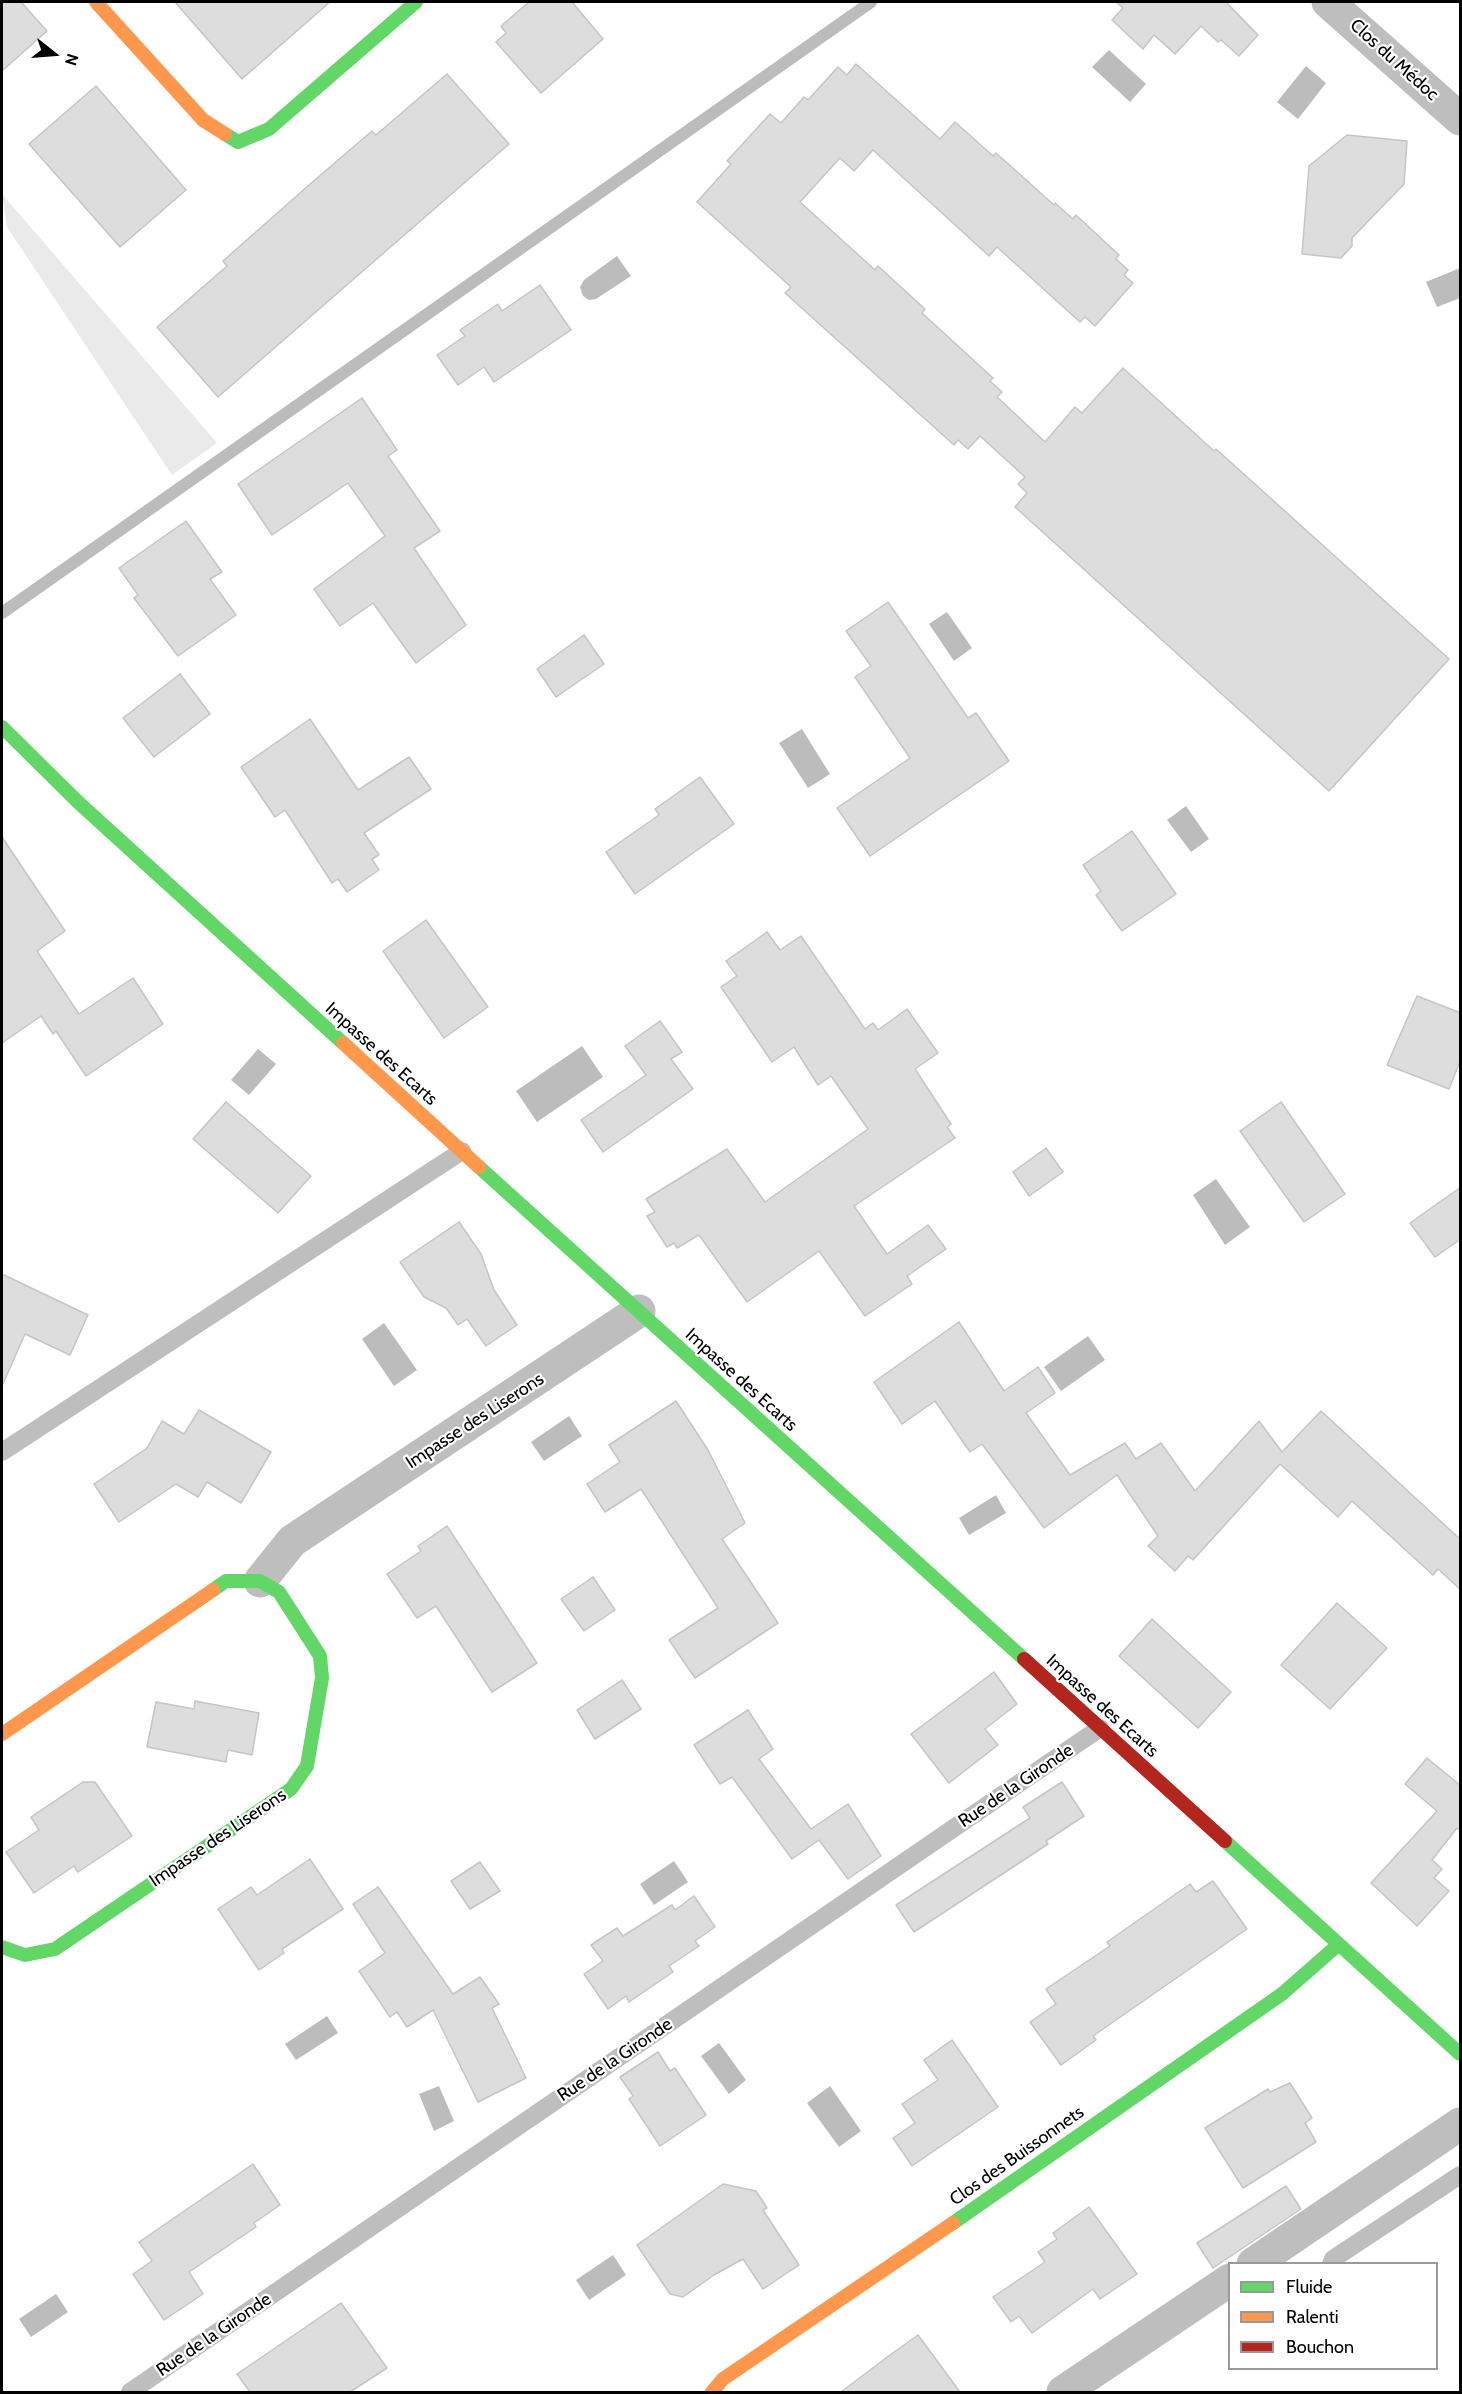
<!DOCTYPE html>
<meta charset="utf-8">
<style>
body{margin:0}
#map{position:relative;width:1462px;height:2394px;overflow:hidden;background:#fff;font-family:Cabin,sans-serif}
canvas{display:block}
.frame{position:absolute;inset:0;border:3px solid #000;pointer-events:none}
.legend{position:absolute;left:1228px;top:2262px;width:210px;height:108px;box-sizing:border-box;background:#fff;border:2px solid #999;margin:0;padding:8px 10px;list-style:none;font-size:18px;color:#000}
.legend li{display:flex;align-items:center;gap:12px;height:30px}
.legend b{width:30px;border:2px solid #999}
.north{position:absolute;left:24px;top:24px;width:60px;height:60px;-webkit-text-stroke:4px #fff;paint-order:stroke;rotate:107deg;font-size:16px;font-weight:700;line-height:24px;text-align:center;color:#000}
.north::after{content:'';display:block;margin:auto;width:21px;height:27px;background:#000;clip-path:polygon(50% 0,100% 100%,50% 72%,0 100%)}
</style>
<div id="map">
<canvas width="1462" height="2394"></canvas>
<div class="frame"></div>
<ul class="legend">
<li><b style="height:8px;background:#63d668"></b>Fluide</li>
<li><b style="height:8px;background:#ff974d"></b>Ralenti</li>
<li><b style="height:8px;background:#b3261e"></b>Bouchon</li>
</ul>
<div class="north">N</div>
</div>
<script>
const ctx = document.querySelector('canvas').getContext('2d');
ctx.lineJoin = 'round';
function paint(path, color) { ctx.fillStyle = color; ctx.fill(path, 'evenodd'); }
const poly = rows => new Path2D(rows.map(r => 'M' + r).join(''));
function trace(path, color, width, dash) { ctx.strokeStyle = color; ctx.lineWidth = width; ctx.lineCap = dash ? 'butt' : 'round'; ctx.setLineDash(dash || []); ctx.stroke(path); }
function drawText(font, color, halo, rows, align = 'center') {
  ctx.font = font + ' Cabin,sans-serif'; ctx.lineWidth = 4.5; ctx.setLineDash([]); ctx.textBaseline = 'middle'; ctx.strokeStyle = halo; ctx.fillStyle = color; for (const [text, x, y, turn = 0] of rows) {
    ctx.save(); ctx.translate(x, y); ctx.rotate((+turn || 0) * Math.PI / 180); ctx.textAlign = isNaN(turn) ? turn : align; if (halo) ctx.strokeText(text, 0, 0); ctx.fillText(text, 0, 0); ctx.restore();
  }
}
paint(poly([
 [2,194,217,443,172,475,7,227]
]), '#eaeaea');
paint(poly([
 [1109,50,1146,84,1130,102,1092,67],
 [1306,66,1326,83,1298,119,1277,102],
 [617,256,631,276,596,299,589,300,583,296,580,287,584,280],
 [1460,268,1460,298,1437,307,1426,282],
 [947,612,972,648,954,661,929,624],
 [802,729,830,774,808,788,779,743],
 [1186,806,1209,839,1191,852,1167,820],
 [582,1046,603,1077,537,1122,516,1091],
 [258,1049,276,1064,249,1095,231,1080],
 [1216,1179,1250,1227,1225,1245,1193,1195],
 [384,1323,417,1370,394,1386,362,1339],
 [1088,1336,1105,1360,1061,1391,1044,1367],
 [569,1416,582,1436,544,1461,531,1442],
 [996,1495,1006,1513,969,1535,959,1518],
 [674,1861,688,1882,654,1905,640,1884],
 [327,2016,338,2033,296,2060,285,2044],
 [719,2043,746,2080,729,2094,701,2056],
 [439,2086,454,2121,434,2131,419,2094],
 [830,2086,861,2131,839,2147,807,2103],
 [613,2255,626,2275,589,2300,576,2280],
 [56,2294,68,2312,31,2337,19,2319]
]), '#bcbcbc');
trace(poly([
 [2,613,871,2]
]), '#bcbcbc', 12);
const building = poly([
 [2,2,21,2,47,31,2,71,2,2],
 [175,2,330,2,242,79,175,2],
 [529,2,572,2,603,39,541,93,496,42,506,33,501,26,529,2],
 [1116,2,1226,2,1258,35,1239,56,1221,40,1218,42,1201,26,1175,54,1154,35,1143,49,1112,20,1123,8,1116,2],
 [856,64,940,139,955,122,993,156,996,153,1054,205,1055,203,1073,219,1076,215,1119,255,1116,259,1128,270,1124,275,1133,283,1095,326,1085,317,1080,322,997,247,989,256,873,150,854,171,840,158,800,202,875,270,878,266,925,309,922,313,993,378,990,381,1002,392,997,397,1045,442,1075,407,1082,413,1123,368,1214,451,1216,449,1449,659,1329,791,1015,507,1027,493,1018,484,1025,477,980,436,968,449,958,440,954,445,785,293,791,287,697,202,731,164,727,161,770,114,781,123,804,97,808,100,838,67,847,75,856,64],
 [447,74,509,144,218,397,157,327,227,266,223,261,309,185,372,131,376,135,447,74],
 [96,86,186,190,120,247,29,144,96,86],
 [1347,135,1407,141,1404,184,1352,238,1352,246,1341,258,1302,254,1309,166,1347,135],
 [540,285,571,330,494,382,484,367,458,385,437,355,465,336,460,330,498,304,502,311,540,285],
 [362,398,397,450,388,456,440,531,414,548,466,625,416,663,373,603,340,626,314,589,385,536,348,483,272,535,238,484,362,398],
 [186,521,222,572,210,579,236,615,178,656,134,598,138,595,119,568,186,521],
 [888,602,968,718,976,713,1009,761,870,856,837,808,910,758,855,677,871,666,846,631,888,602],
 [584,635,604,664,556,697,537,669,584,635],
 [180,674,210,714,154,757,123,718,180,674],
 [310,719,358,790,409,757,431,789,364,833,379,855,372,859,379,870,347,892,338,879,332,883,285,810,275,817,241,767,310,719],
 [700,777,734,824,635,894,606,852,659,815,655,809,700,777],
 [1132,831,1176,894,1122,931,1096,895,1101,891,1083,865,1132,831],
 [2,837,65,931,37,951,79,1014,133,978,163,1024,86,1076,56,1031,53,1034,41,1016,2,1043,2,837],
 [426,920,488,1007,444,1038,383,951,426,920],
 [767,932,780,950,801,936,865,1029,873,1023,878,1030,907,1009,938,1053,915,1069,951,1124,947,1127,955,1138,854,1206,887,1254,928,1225,946,1249,907,1276,912,1284,865,1316,819,1251,747,1302,699,1235,677,1248,674,1243,667,1247,647,1216,655,1212,646,1199,727,1149,765,1202,868,1129,831,1076,818,1085,794,1047,772,1062,721,987,737,976,726,961,767,932],
 [1417,996,1461,1013,1461,1059,1449,1089,1387,1065,1417,996],
 [660,1021,682,1052,671,1059,693,1089,603,1152,581,1120,646,1075,625,1046,660,1021],
 [226,1102,311,1176,278,1213,193,1139,226,1102],
 [1281,1102,1345,1194,1304,1222,1240,1131,1281,1102],
 [1046,1148,1063,1172,1029,1196,1013,1172,1046,1148],
 [1461,1187,1461,1239,1435,1257,1410,1223,1461,1187],
 [459,1222,481,1254,494,1290,517,1325,486,1346,467,1319,458,1325,446,1308,424,1297,400,1262,459,1222],
 [2,1274,88,1315,70,1355,25,1334,2,1386,2,1274],
 [959,1322,1004,1391,1038,1367,1055,1393,1026,1413,1070,1475,1125,1443,1136,1459,1161,1443,1195,1491,1259,1421,1282,1452,1321,1411,1461,1540,1461,1590,1438,1569,1433,1575,1352,1501,1338,1517,1280,1464,1193,1560,1188,1556,1175,1571,1148,1546,1158,1536,1117,1475,1044,1528,982,1444,970,1452,935,1401,902,1424,874,1382,959,1322],
 [676,1401,708,1450,745,1523,722,1539,778,1623,695,1678,669,1640,718,1608,641,1489,605,1512,587,1484,620,1462,609,1445,676,1401],
 [199,1410,271,1452,241,1503,207,1482,198,1497,176,1484,119,1522,94,1484,147,1448,162,1421,184,1434,199,1410],
 [447,1526,537,1663,492,1692,436,1606,417,1618,387,1574,421,1551,418,1546,447,1526],
 [593,1577,615,1610,584,1631,561,1599,593,1577],
 [1337,1603,1387,1648,1330,1709,1281,1665,1337,1603],
 [1152,1619,1231,1692,1198,1728,1119,1656,1152,1619],
 [994,1672,1017,1704,985,1729,998,1745,949,1783,911,1734,994,1672],
 [622,1680,641,1709,595,1739,577,1710,622,1680],
 [195,1701,259,1713,252,1755,228,1750,226,1762,147,1747,156,1702,194,1709,195,1701],
 [748,1710,773,1749,759,1759,811,1829,848,1804,881,1856,848,1879,819,1840,792,1859,732,1777,720,1784,694,1745,748,1710],
 [1427,1758,1461,1786,1461,1831,1457,1828,1432,1860,1442,1869,1434,1878,1449,1891,1417,1926,1371,1883,1437,1811,1405,1784,1427,1758],
 [83,1782,95,1782,132,1836,78,1872,74,1866,34,1893,6,1852,39,1830,31,1817,83,1782],
 [1062,1782,1084,1816,1046,1841,1048,1844,914,1932,896,1905,1030,1818,1023,1807,1062,1782],
 [310,1859,343,1909,282,1949,284,1953,259,1970,218,1909,251,1887,257,1895,310,1859],
 [480,1862,500,1891,470,1909,451,1881,480,1862],
 [1213,1881,1247,1929,1093,2036,1096,2040,1061,2065,1030,2022,1056,2004,1046,1989,1110,1946,1107,1942,1190,1884,1196,1892,1213,1881],
 [378,1887,453,1994,480,1977,499,2004,492,2008,526,2078,478,2102,433,2010,407,2027,397,2012,390,2017,359,1971,385,1953,353,1904,378,1887],
 [694,1896,715,1927,695,1941,699,1946,669,1966,673,1972,629,2002,626,1996,608,2009,584,1974,603,1961,591,1945,617,1928,623,1936,672,1905,675,1910,694,1896],
 [952,2040,998,2107,912,2166,893,2138,915,2123,902,2104,938,2080,924,2060,952,2040],
 [658,2052,670,2071,675,2068,706,2115,660,2146,629,2099,633,2096,620,2077,658,2052],
 [1290,2083,1312,2118,1305,2123,1316,2142,1243,2188,1205,2128,1268,2089,1270,2092,1290,2083],
 [253,2164,280,2205,254,2223,256,2227,189,2272,203,2294,164,2320,133,2274,152,2261,139,2242,253,2164],
 [723,2184,756,2191,767,2208,763,2210,799,2265,763,2289,743,2259,714,2275,683,2297,670,2294,637,2245,723,2184],
 [1286,2186,1301,2209,1213,2268,1197,2243,1286,2186],
 [1089,2207,1137,2274,1100,2299,1093,2289,1032,2333,1019,2316,1011,2322,993,2297,1045,2262,1038,2252,1057,2239,1053,2233,1089,2207],
 [341,2303,387,2368,350,2392,250,2392,237,2374,341,2303],
 [918,2335,960,2392,841,2392,890,2355,918,2335]
]);
paint(building, '#ddd');
trace(building, '#c5c5c5', 1.5);
trace(poly([
 [2,1452,462,1151],
 [1331,2264,1333,2259,1460,2175],
 [130,2392,1100,1728]
]), '#bebebe', 18);
trace(poly([
 [1328,2,1460,119],
 [260,1581,292,1541,639,1311],
 [1253,2264,1460,2124],
 [1063,2392,1230,2280]
]), '#bebebe', 33);
trace(poly([
 [225,134,238,142,269,129,416,2],
 [2,727,79,803,343,1043],
 [479,1167,1024,1659],
 [1225,1841,1460,2054],
 [2,1947,25,1955,55,1949,291,1789,307,1766,322,1678,320,1656,279,1592,260,1581,226,1581,213,1590],
 [953,2223,1282,1994,1339,1944]
]), '#63d668', 14);
trace(poly([
 [96,2,203,120,225,134],
 [343,1043,479,1167],
 [2,1734,213,1590],
 [712,2392,723,2379,953,2223]
]), '#ff974d', 14);
trace(poly([
 [1024,1659,1225,1841]
]), '#b3261e', 14);
drawText('18px', '#000', '#fff', [
 ["Clos du Médoc",1394,60,42],
 ["Impasse des Ecarts",381,1054,42],
 ["Impasse des Ecarts",741,1380,42],
 ["Impasse des Liserons",475,1421,-33],
 ["Impasse des Ecarts",1102,1706,42],
 ["Rue de la Gironde",1016,1786,-34],
 ["Impasse des Liserons",218,1838,-34],
 ["Rue de la Gironde",615,2060,-34],
 ["Clos des Buissonnets",1017,2156,-35],
 ["Rue de la Gironde",214,2335,-34]
]);
</script>
